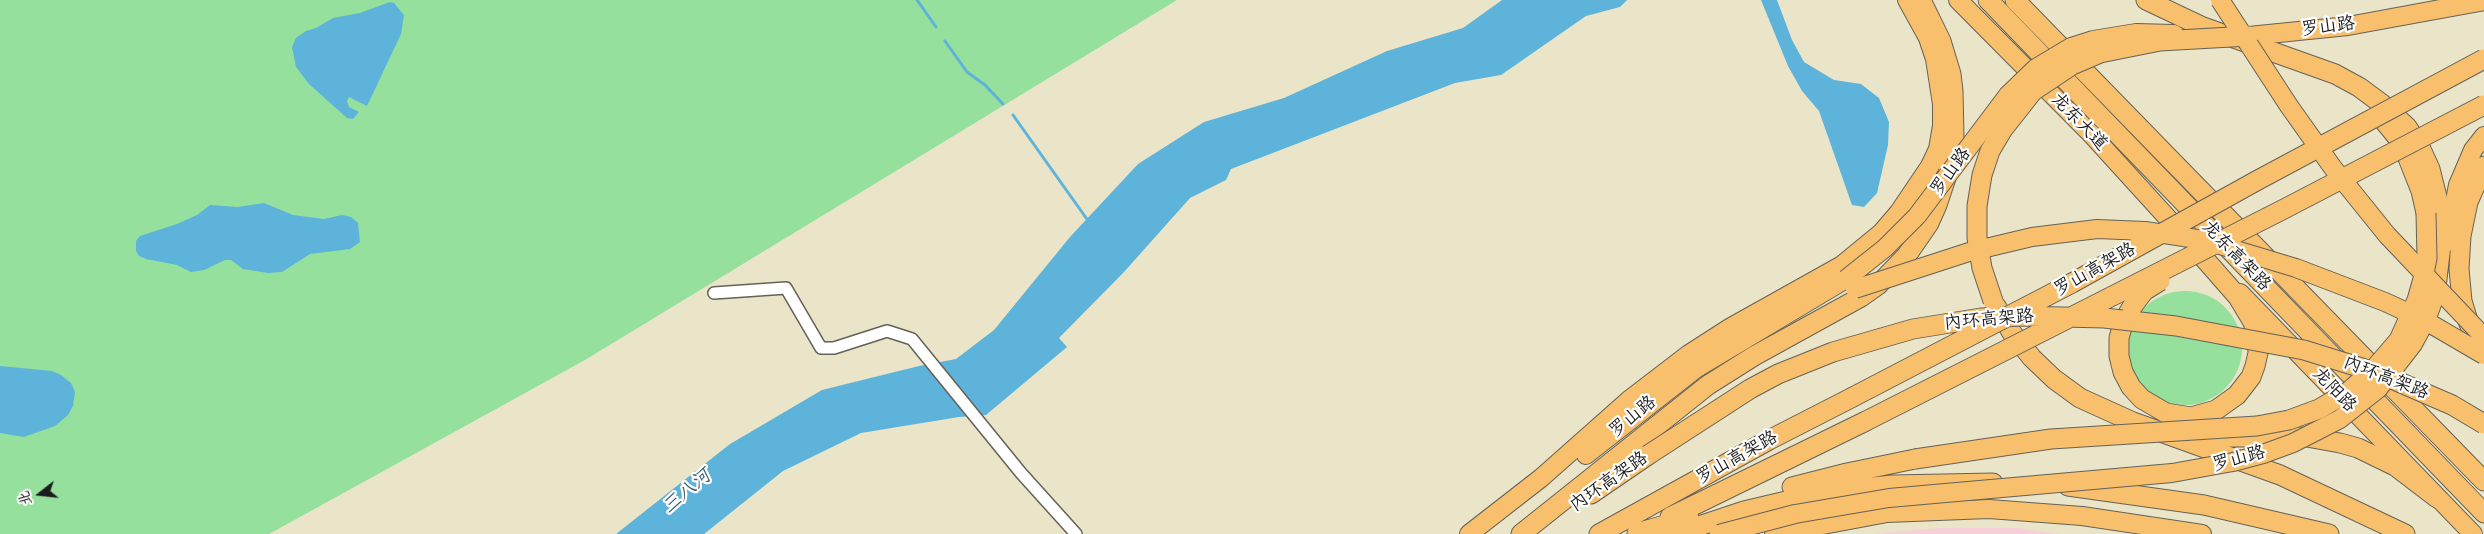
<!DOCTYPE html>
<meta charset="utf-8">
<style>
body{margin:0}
#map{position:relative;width:2484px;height:534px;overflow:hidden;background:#eae5c8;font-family:Pangolin,"LXGW WenKai TC",sans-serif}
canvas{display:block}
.north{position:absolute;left:15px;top:469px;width:50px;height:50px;-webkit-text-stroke:4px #fff;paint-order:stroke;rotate:254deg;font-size:14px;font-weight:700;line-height:20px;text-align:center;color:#1c1c1c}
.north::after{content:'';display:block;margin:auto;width:18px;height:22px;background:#1c1c1c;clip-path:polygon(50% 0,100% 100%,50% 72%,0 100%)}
</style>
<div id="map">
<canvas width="2484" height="534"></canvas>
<div class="north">北</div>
</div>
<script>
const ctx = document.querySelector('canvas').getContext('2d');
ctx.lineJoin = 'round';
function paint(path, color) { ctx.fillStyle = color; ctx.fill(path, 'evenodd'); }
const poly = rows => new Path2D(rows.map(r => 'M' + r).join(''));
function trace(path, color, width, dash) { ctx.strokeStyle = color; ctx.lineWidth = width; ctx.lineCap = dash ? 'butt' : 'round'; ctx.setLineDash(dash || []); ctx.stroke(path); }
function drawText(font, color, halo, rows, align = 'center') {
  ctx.font = font + ' Pangolin,"LXGW WenKai TC",sans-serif'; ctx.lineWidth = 4.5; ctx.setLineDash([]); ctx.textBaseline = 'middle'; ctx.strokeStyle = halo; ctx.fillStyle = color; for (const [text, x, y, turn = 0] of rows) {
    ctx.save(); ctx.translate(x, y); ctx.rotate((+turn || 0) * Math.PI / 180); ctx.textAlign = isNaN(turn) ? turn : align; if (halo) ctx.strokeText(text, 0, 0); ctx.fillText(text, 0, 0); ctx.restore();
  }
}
paint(poly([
 [1939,528,2017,528,2059,534,1874,534]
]), '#f6cfd9');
paint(poly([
 [0,0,1177,0,585,360,269,534,0,534],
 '2128 348a57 57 0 1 1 114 0a57 57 0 1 1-114 0Z'
]), '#94e09c');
paint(poly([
 [1502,0,1627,0,1620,7,1586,16,1501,75,1455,83,1231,169,1226,180,1190,198,1124,272,1059,338,1067,347,986,415,959,417,861,433,783,471,704,534,616,534,730,444,822,390,919,366,956,359,994,330,1070,237,1138,164,1204,122,1284,98,1387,51,1463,28],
 [1761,0,1777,0,1792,40,1804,62,1834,80,1861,84,1879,98,1889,122,1888,145,1877,193,1864,207,1852,205,1819,111,1802,91,1788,66],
 [390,2,394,3,404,15,401,34,367,106,349,97,347,101,349,107,359,112,353,119,347,118,309,84,296,67,292,47,296,38,306,31,316,28,333,18,360,13],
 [264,203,293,215,324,219,342,215,351,217,358,223,360,242,350,249,310,254,282,272,268,273,243,269,231,260,225,260,204,270,191,272,177,265,146,259,139,256,136,251,136,241,140,236,177,224,197,215,210,205,238,207],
 [0,366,52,371,61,375,71,383,75,392,73,406,68,415,55,426,24,437,0,433]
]), '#5eb3da');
trace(poly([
 [917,0,936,27],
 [945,41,967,72,985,85,1003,104],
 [1013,115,1089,222]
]), '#5eb3da', 3);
const minor = poly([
 [714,293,786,288,821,348,834,348,887,331,912,339,1021,473,1076,534]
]);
const primary = poly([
 [1958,0,2092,135,2184,236],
 [2249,36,2348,26,2484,1],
 [2447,242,2458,185,2473,150,2484,136],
 [2240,293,2473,534],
 [1586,455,1697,368,1846,279],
 [1469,534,1541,478,1629,400,1689,354,1731,327,1842,265,1881,233,1899,212,1930,166,1938,149,1942,126,1942,104,1935,59,1928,38,1907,0],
 [1774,534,1887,513,1989,509,2082,516,2202,534]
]);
const trunk = poly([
 [1988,0,2484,513],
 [2015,0,2484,481],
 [2146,0,2203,27,2335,74,2359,87,2382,104,2407,127,2420,147,2430,169,2441,213,2441,245,2435,296],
 [2379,115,2402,143,2421,191,2426,213],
 [1996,306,2012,333,2032,358,2054,379,2080,398,2133,422,2280,475,2405,534],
 [2132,307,2124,320,2119,338,2119,356,2123,372,2131,387,2142,399,2166,413,2191,417,2216,410,2237,395,2251,377,2255,366,2258,353,2257,336,2253,322,2238,297,2195,248],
 [2469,324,2462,301,2459,269,2461,236,2468,202,2484,166],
 [2192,437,2307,437,2340,443,2358,448,2395,466,2437,498],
 [2068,486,2204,505,2329,534],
 [1792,487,1847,473,1915,459],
 [1591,494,1648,455],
 [1670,517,1864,422],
 [1637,533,1689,518],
 [1521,534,1708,385,1754,356,1861,297,1878,285,1907,255,1929,223,1937,205,1948,172,1954,137,1953,91,1951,74,1941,41,1921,0],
 [1599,534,1769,440,1851,398],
 [1675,534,1744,511,1820,493,1892,485,1993,483]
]);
trace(minor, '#646258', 14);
trace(primary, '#646258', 20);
trace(trunk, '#646258', 21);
trace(minor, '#fff', 11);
trace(primary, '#f8bf6c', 18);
trace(trunk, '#f8bf6c', 19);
const primaryBridge = poly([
 [2220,0,2289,106,2333,168,2387,235,2484,337],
 [1846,279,1885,248,1917,216,2008,95,2036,68,2071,47,2093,40,2136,33,2174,34],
 [1855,289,1969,252,2032,237,2097,229,2145,231,2203,240,2296,268,2385,302,2424,320,2484,355],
 [1719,534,1795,514,1889,498,2172,473,2233,462,2263,454,2293,443,2340,419,2378,389,2413,344,2426,320,2435,296]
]);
const trunkBridge = poly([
 [1993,301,1982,268,1977,238,1977,206,1982,175,1990,151,2003,129,2033,91,2072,65,2100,53,2160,41,2249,36],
 [2132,307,2144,291,2160,281],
 [1851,398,2072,283,2258,180,2484,59],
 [1864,422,2284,209,2484,105],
 [1648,455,1750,389,1778,374,1833,352,1913,329,1981,318,2022,316,2104,318,2176,326,2304,350,2378,373,2452,405,2484,424],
 [1915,459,2051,439,2257,426,2289,420,2319,409,2348,392,2375,368,2399,340,2417,300,2423,279,2427,258,2426,213]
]);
trace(primaryBridge, '#646258', 20, []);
trace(trunkBridge, '#646258', 21, []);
trace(primaryBridge, '#f8bf6c', 18);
trace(trunkBridge, '#f8bf6c', 19);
drawText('18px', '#1c1c1c', '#fff', [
 ["罗山路",2328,27,-7],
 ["龙东大道",2079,122,46],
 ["罗山路",1951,172,-54],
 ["龙东高架路",2236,256,46],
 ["罗山高架路",2095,270,-29],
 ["内环高架路",1989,320,-5],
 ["内环高架路",2386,378,21],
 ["龙阳路",2334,390,46],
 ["罗山路",1633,417,-39],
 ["罗山高架路",1737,458,-29],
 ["罗山路",2239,459,-15],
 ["内环高架路",1609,482,-35]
]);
drawText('italic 19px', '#3a6071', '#fff', [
 ["三八河",687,492,-40]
]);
</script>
